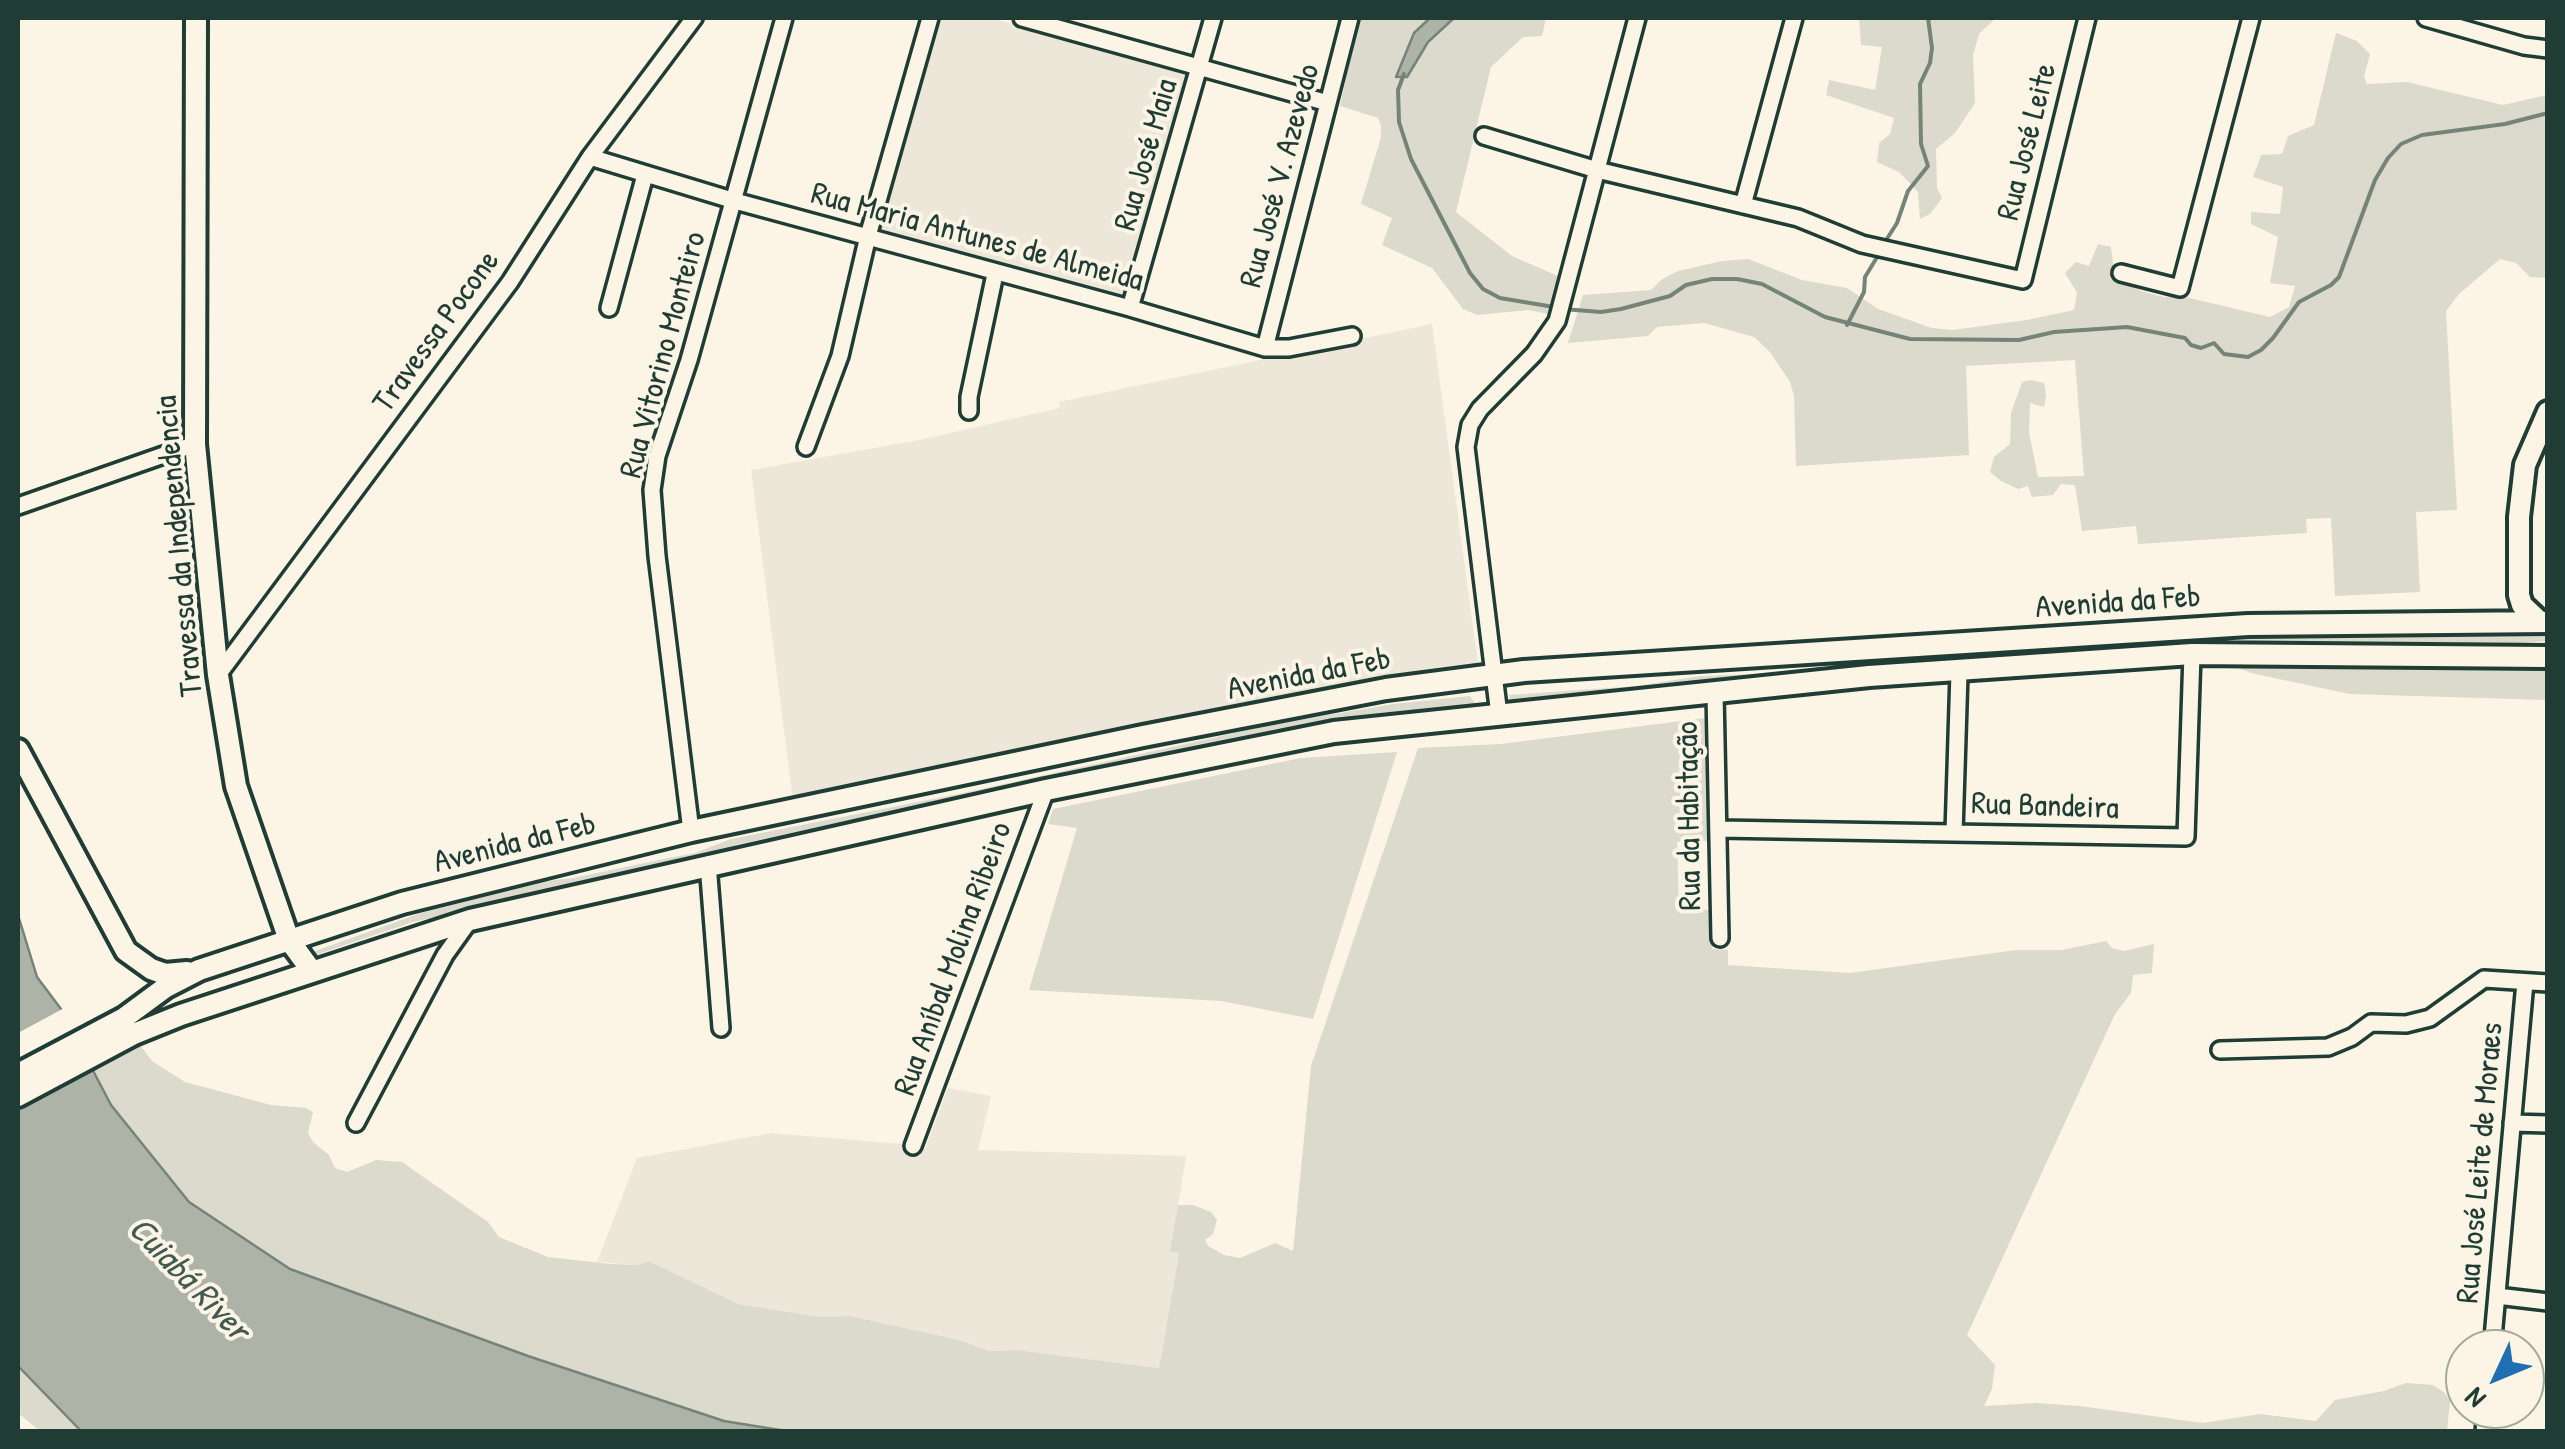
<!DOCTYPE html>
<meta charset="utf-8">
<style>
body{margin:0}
#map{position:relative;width:2565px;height:1449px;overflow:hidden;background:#fcf5e5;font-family:"Patrick Hand",sans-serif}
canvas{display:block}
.frame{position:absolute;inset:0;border:20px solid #1f3d34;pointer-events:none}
.north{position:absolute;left:2445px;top:1329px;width:100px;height:100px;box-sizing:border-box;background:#fcf5e5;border:2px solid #a4ab9e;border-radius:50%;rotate:226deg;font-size:28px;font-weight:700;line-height:40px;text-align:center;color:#1f3d34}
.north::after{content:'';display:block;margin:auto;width:35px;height:45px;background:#1f6fb2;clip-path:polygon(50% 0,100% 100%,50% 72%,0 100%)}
</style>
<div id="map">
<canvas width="2565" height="1449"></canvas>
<div class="frame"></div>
<div class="north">N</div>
</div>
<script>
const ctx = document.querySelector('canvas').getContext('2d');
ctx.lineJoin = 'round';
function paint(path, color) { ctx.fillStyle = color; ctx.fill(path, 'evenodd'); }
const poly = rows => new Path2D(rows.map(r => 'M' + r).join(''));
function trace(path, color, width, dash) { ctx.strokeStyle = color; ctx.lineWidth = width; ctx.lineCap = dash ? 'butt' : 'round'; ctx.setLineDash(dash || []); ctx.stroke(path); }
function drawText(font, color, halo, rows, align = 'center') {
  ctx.font = font + ' "Patrick Hand",sans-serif'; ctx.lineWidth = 8; ctx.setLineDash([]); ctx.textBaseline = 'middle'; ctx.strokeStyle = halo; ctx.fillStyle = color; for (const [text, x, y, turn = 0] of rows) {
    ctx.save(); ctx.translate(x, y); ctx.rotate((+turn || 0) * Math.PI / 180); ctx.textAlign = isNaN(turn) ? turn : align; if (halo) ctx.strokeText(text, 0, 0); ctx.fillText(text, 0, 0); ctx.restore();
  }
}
paint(poly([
 [938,18,991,18,1188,72,1127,299,880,231],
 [1432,324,1478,664,1386,675,793,801,751,470,919,440,1060,408,1059,402],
 [948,1088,991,1096,978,1150,1186,1156,1171,1250,1179,1252,1159,1368,1017,1350,989,1351,960,1340,850,1316,820,1317,738,1304,649,1261,637,1265,597,1262,637,1158,771,1133,903,1144,925,1149]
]), '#ece7d8');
paint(poly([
 [1359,18,1430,18,1414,33,1407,77,1428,42,1454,18,1546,18,1542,36,1523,37,1491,67,1456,212,1512,256,1560,277,1554,315,1528,310,1477,315,1463,309,1432,268,1382,245,1392,218,1361,204,1381,137,1381,126,1378,118,1340,106],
 [1859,18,1996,18,1979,34,1973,55,1975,103,1955,133,1936,149,1937,188,1942,198,1930,214,1920,219,1918,192,1899,172,1877,162,1879,143,1890,134,1894,118,1826,95,1829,80,1875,90,1882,47,1861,45],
 [2336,33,2357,41,2370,54,2364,77,2367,84,2407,82,2503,105,2547,95,2547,278,2530,277,2516,263,2500,259,2459,294,2446,311,2457,510,2416,512,2420,592,2335,596,2331,518,2306,519,2307,533,2138,544,2136,526,2082,531,2075,485,2061,484,2053,495,2032,497,2028,486,2018,489,2001,481,1990,472,1994,457,2010,444,2011,413,2022,382,2031,380,2044,383,2046,395,2044,407,2030,403,2029,432,2038,477,2084,476,2075,360,1966,366,1969,455,1796,466,1794,396,1790,382,1770,352,1754,337,1704,323,1657,327,1648,336,1568,343,1583,295,1651,290,1661,280,1678,271,1722,261,1748,259,1802,280,1847,288,1878,309,1932,328,1952,330,2027,320,2074,310,2077,293,2065,273,2076,262,2089,266,2098,244,2111,247,2115,279,2144,292,2164,297,2181,296,2270,317,2289,307,2295,286,2270,283,2278,237,2251,224,2251,212,2280,214,2283,187,2253,177,2261,155,2282,154,2288,136,2314,125],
 [2547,633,2547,641,2486,646,2287,642,2017,655,1510,704,1509,695,1636,686,1700,676,1778,673,2273,635],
 [2227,661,2547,665,2547,700,2350,694,2255,674,2231,666],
 [1470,696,1476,705,1470,711,1371,717,1276,729,877,818,846,821,740,844,694,860,413,922,310,957,307,954,418,914,519,884,573,878,659,860,695,853,731,839,963,793,1276,724,1393,704],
 [1705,718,1711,841,1677,842,1679,909,1710,910,1712,949,1728,950,1728,965,1850,973,2016,950,2062,950,2106,941,2112,948,2124,951,2154,944,2152,973,2133,975,2131,993,2115,1014,1967,1335,1995,1365,1992,1389,1984,1406,2036,1403,2080,1406,2203,1423,2260,1414,2316,1421,2335,1400,2384,1391,2406,1383,2433,1385,2445,1393,2450,1401,2447,1431,786,1431,724,1421,528,1356,290,1269,189,1202,111,1105,92,1065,137,1041,152,1061,185,1082,271,1105,306,1108,313,1112,308,1133,313,1142,329,1155,335,1168,347,1172,376,1160,402,1162,488,1222,499,1237,548,1257,611,1264,637,1265,649,1261,738,1304,820,1317,850,1316,960,1340,989,1351,1017,1350,1159,1368,1179,1253,1170,1251,1178,1205,1193,1205,1211,1212,1217,1220,1213,1234,1205,1240,1208,1246,1224,1255,1240,1258,1275,1243,1293,1251,1311,1066,1418,748,1501,744],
 [1397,752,1313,1019,1221,1001,1029,990,1077,828,1048,824,1053,809,1301,758],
 [18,1366,81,1431,40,1431,18,1413]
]), '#dcdacc');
const water = poly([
 [1430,18,1454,18,1428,42,1407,77,1396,77,1414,33,1430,18],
 [18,915,37,977,61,1009,111,1105,189,1202,290,1269,528,1356,724,1421,786,1431,81,1431,18,1366,18,915]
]);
paint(water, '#aeb3a7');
trace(water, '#758479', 2.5);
paint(poly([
 [66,1007,97,1063,18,1105,18,1033]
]), '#fcf5e5');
trace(poly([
 [1404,74,1398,90,1399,122,1411,159,1470,273,1483,289,1500,298,1554,307],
 [1883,245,1897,223,1908,191,1928,166,1921,144,1920,84,1930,63,1932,48,1928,18],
 [1563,309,1601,312,1621,309,1670,296,1686,285,1712,279,1737,279,1762,284,1825,317,1910,339,2019,340,2054,332,2127,327,2185,338,2191,345,2201,348,2214,343,2224,354,2248,357,2261,350,2273,338,2299,302,2331,285,2339,277,2375,180,2388,158,2401,144,2422,135,2505,124,2548,113],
 [1847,325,1864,292,1865,277,1879,254]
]), '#758479', 4);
const minor = poly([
 [1022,18,1328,103],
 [2426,18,2524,46,2548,49],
 [1484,136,1597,170,1798,218,1862,244,2023,280,2087,18],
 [590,157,735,201,1130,308,1265,348,1289,348,1352,336],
 [1743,205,1794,18],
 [2121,273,2180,288,2251,18],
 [609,308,645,175],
 [1130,308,1213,18],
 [1265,348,1350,18],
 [969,411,969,397,995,274],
 [806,447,840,356,868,236,930,18],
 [18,506,195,444],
 [218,675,510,282,590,157,694,18],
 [1715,693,1720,938],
 [1499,715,1466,447,1470,425,1480,409,1534,354,1557,321,1637,18],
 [1719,829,2186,837,2192,654],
 [691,831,657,556,652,490,657,456,689,360,784,18],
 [1954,833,1959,673],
 [708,864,721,1028],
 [2220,1050,2328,1047,2352,1037,2371,1023,2406,1024,2430,1018,2484,979,2548,983],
 [356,1123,445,955,470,920],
 [2512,1123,2548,1124],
 [913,1146,1046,790],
 [2497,1296,2548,1302],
 [2492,1349,2525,982],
 [2484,1432,2486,1409]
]);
const major = poly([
 [196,18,195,444,218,675,236,786,289,940,311,970],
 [2540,622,2522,605,2519,595,2519,517,2525,465,2548,412],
 [18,750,126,951,151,969,165,974,187,972],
 [18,1074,124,1018,166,987,199,970,402,903,691,831,1143,736,1386,689,1524,671,2248,625,2548,622],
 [18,1096,134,1034,181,1015,470,920,1046,790,1334,732,1869,676,2192,654,2548,657]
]);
trace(minor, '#1f3d34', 22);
trace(major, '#1f3d34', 28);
trace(minor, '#fcf5e5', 15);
trace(major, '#fcf5e5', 20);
drawText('32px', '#1f3d34', '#fcf5e5', [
 ["Rua José Leite",2028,142,-76],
 ["Rua José Maia",1147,155,-74],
 ["Rua José V. Azevedo",1281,176,-75],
 ["Rua Maria Antunes de Almeida",977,238,15],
 ["Travessa Pocone",437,332,-54],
 ["Rua Vitorino Monteiro",664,355,-75],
 ["Travessa da Independencia",180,546,-95],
 ["Avenida da Feb",2118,603,-4],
 ["Avenida da Feb",1309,675,-11],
 ["Rua Bandeira",2045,807,2],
 ["Rua da Habitação",1690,816,-91],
 ["Avenida da Feb",515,844,-14],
 ["Rua Aníbal Molina Ribeiro",954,959,-70],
 ["Rua José Leite de Moraes",2481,1163,-85]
]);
drawText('italic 35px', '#435a51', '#fcf5e5', [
 ["Cuiabá River",188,1280,46]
]);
</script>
